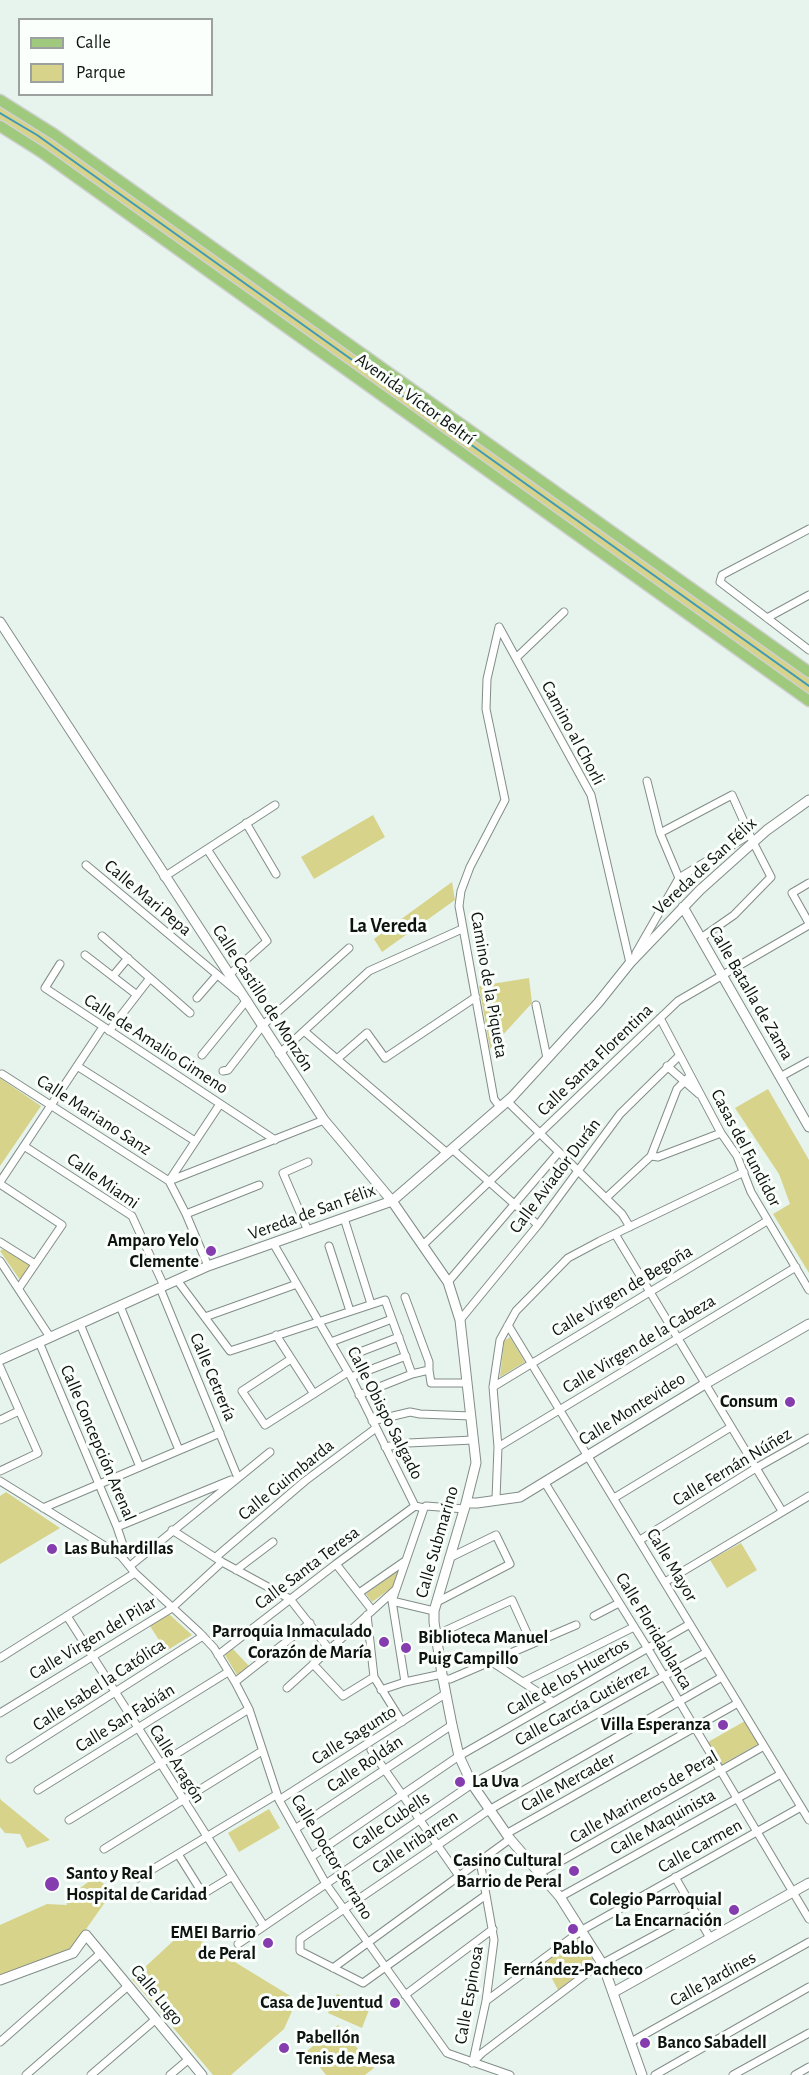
<!DOCTYPE html>
<meta charset="utf-8">
<style>
body{margin:0}
#map{position:relative;width:809px;height:2075px;overflow:hidden;background:#e7f4ed;font-family:"Alegreya Sans",sans-serif}
canvas{display:block}
.legend{position:absolute;left:18px;top:18px;width:195px;height:78px;box-sizing:border-box;background:#fafffc;border:2px solid #9ca09e;margin:0;padding:8px 10px;list-style:none;font-size:18px;color:#0e1210}
.legend li{display:flex;align-items:center;gap:12px;height:30px}
.legend b{width:30px;border:2px solid #9ca09e}
</style>
<div id="map">
<canvas width="809" height="2075"></canvas>
<ul class="legend">
<li><b style="height:8px;background:#9fca7d"></b>Calle</li>
<li><b style="height:16px;background:#d7d38a"></b>Parque</li>
</ul>
</div>
<script>
const ctx = document.querySelector('canvas').getContext('2d');
ctx.lineJoin = 'round';
function paint(path, color) { ctx.fillStyle = color; ctx.fill(path, 'evenodd'); }
const poly = rows => new Path2D(rows.map(r => 'M' + r).join(''));
function trace(path, color, width, dash) { ctx.strokeStyle = color; ctx.lineWidth = width; ctx.lineCap = dash ? 'butt' : 'round'; ctx.setLineDash(dash || []); ctx.stroke(path); }
function drawText(font, color, halo, rows, align = 'center') {
  ctx.font = font + ' "Alegreya Sans",sans-serif'; ctx.lineWidth = 6; ctx.setLineDash([]); ctx.textBaseline = 'middle'; ctx.strokeStyle = halo; ctx.fillStyle = color; for (const [text, x, y, turn = 0] of rows) {
    ctx.save(); ctx.translate(x, y); ctx.rotate((+turn || 0) * Math.PI / 180); ctx.textAlign = isNaN(turn) ? turn : align; if (halo) ctx.strokeText(text, 0, 0); ctx.fillText(text, 0, 0); ctx.restore();
  }
}
paint(poly([
 [0,100,809,672,809,701,0,126],
 [373,815,385,837,314,879,301,857],
 [452,882,455,900,382,952,374,939],
 [529,978,532,1003,490,1049,479,986],
 [0,1078,41,1106,0,1166],
 [768,1089,809,1160,809,1273,773,1214,790,1204,779,1174,735,1108],
 [3,1249,30,1265,20,1280,0,1251],
 [510,1337,525,1362,500,1377,504,1341],
 [6,1492,60,1528,0,1564,0,1496],
 [741,1543,757,1570,727,1588,710,1560],
 [399,1570,393,1587,372,1602,366,1594],
 [169,1614,192,1635,166,1651,150,1626],
 [233,1649,249,1666,237,1675,225,1655],
 [745,1721,758,1744,721,1765,708,1742],
 [0,1798,1,1800,50,1840,27,1848,20,1834,5,1833,0,1827],
 [269,1809,280,1828,239,1852,228,1833],
 [95,1877,113,1891,72,1949,0,1976,0,1925,47,1904,67,1905,65,1896,76,1891],
 [184,1931,297,2000,284,2029,231,2075,213,2075,132,1979],
 [579,1937,594,1962,558,1990,544,1963],
 [337,1994,369,2010,362,2028,328,2013],
 [338,2025,374,2068,365,2075,326,2075,307,2051]
]), '#d7d38a');
trace(poly([
 [0,113,37,135,809,686]
]), '#409ab7', 2);
const street = poly([
 [809,529,722,575,720,582,809,650],
 [767,618,809,595],
 [499,627,487,679,486,709,505,800,470,867,461,891,459,906,494,1099,500,1107],
 [499,627,591,795,630,963],
 [516,658,564,612],
 [647,781,660,833,679,878],
 [246,823,276,874],
 [660,833,732,795,753,842,771,877,734,915,701,938],
 [207,849,267,941,230,974],
 [86,865,238,992],
 [164,877,275,805],
 [809,883,792,893,809,923],
 [102,936,190,1013],
 [636,953,679,878,749,835],
 [85,955,137,995],
 [60,964,45,988,275,1140],
 [113,976,128,958],
 [197,998,217,975],
 [536,1005,547,1058],
 [660,1018,721,1133,737,1156,751,1192,809,1290],
 [109,1031,150,978],
 [304,1031,447,1153],
 [279,1054,369,971,462,929],
 [202,1055,247,1000],
 [337,1059,367,1033,385,1058,476,997],
 [77,1066,195,1141],
 [667,1066,699,1094],
 [223,1071,228,1070,263,1025,349,948],
 [2,1074,169,1181,186,1214,208,1266],
 [780,1077,809,1061],
 [507,1101,622,1214,630,1227],
 [24,1146,132,1216,164,1286],
 [452,1149,538,1225],
 [651,1156,658,1157,721,1133],
 [169,1181,324,1120],
 [169,1181,220,1104],
 [0,1182,103,1027],
 [0,1184,62,1225,19,1288],
 [606,1198,651,1156,677,1089,690,1076],
 [186,1214,259,1185],
 [344,1218,371,1304],
 [308,1231,283,1173,308,1162],
 [615,1234,782,1511],
 [0,1242,35,1264],
 [273,1243,351,1377,415,1506,424,1508,392,1601,405,1682],
 [423,1245,678,1001,809,925],
 [329,1246,350,1311],
 [0,1261,50,1337],
 [177,1280,230,1351,385,1300,412,1374],
 [448,1282,559,1152],
 [160,1288,238,1478],
 [405,1297,429,1362,429,1370],
 [120,1306,179,1450],
 [205,1317,297,1284],
 [460,1320,538,1225,620,1114,679,1056],
 [80,1324,140,1467],
 [508,1325,809,1820],
 [276,1335,314,1394],
 [39,1342,117,1527,125,1551,121,1556],
 [331,1342,392,1319],
 [360,1352,399,1337],
 [291,1359,242,1391,265,1425,348,1372],
 [0,1367,38,1453,0,1471],
 [351,1377,406,1356],
 [493,1387,767,1221],
 [359,1395,412,1374,429,1370,431,1383,467,1383],
 [0,1420,19,1411],
 [372,1421,410,1412,420,1414,471,1416],
 [385,1447,408,1443,473,1440],
 [498,1447,796,1267],
 [0,1481,121,1556,135,1573,199,1632,214,1648,235,1682,249,1709,279,1800,326,1884,447,2053,510,2075],
 [545,1483,648,1649,809,1919],
 [614,1498,731,1427],
 [496,1499,498,1447,493,1387,500,1340,516,1311,568,1258,600,1241,744,1172],
 [43,1508,220,1433],
 [424,1508,426,1506,465,1509],
 [117,1527,231,1480],
 [172,1530,222,1562,290,1599,329,1649],
 [640,1540,756,1468,809,1438],
 [216,1557,305,1481,376,1428],
 [336,1564,372,1610],
 [130,1566,270,1452],
 [236,1570,273,1542],
 [665,1582,809,1496],
 [359,1593,405,1561],
 [392,1601,434,1611],
 [437,1602,510,1564,496,1535,449,1558],
 [367,1615,374,1677,402,1722],
 [67,1616,264,1926],
 [594,1616,619,1603],
 [436,1635,512,1600,532,1644],
 [218,1655,336,1564,415,1506],
 [0,1658,135,1573],
 [492,1662,553,1702],
 [313,1664,343,1696,374,1677],
 [442,1679,450,1679,576,1625],
 [235,1682,310,1623],
 [523,1682,634,1627],
 [287,1688,395,1590],
 [381,1690,405,1682,442,1674],
 [0,1713,172,1608,222,1562],
 [371,1750,459,1876],
 [10,1759,203,1636],
 [38,1790,228,1672],
 [279,1800,445,1694],
 [69,1820,249,1709],
 [295,1829,452,1725],
 [506,1834,738,1703],
 [104,1849,262,1751],
 [178,1854,203,1894,231,1877],
 [311,1857,459,1756,690,1624],
 [540,1873,764,1746],
 [675,1877,710,1938],
 [138,1878,276,1795],
 [486,1895,363,1983,300,1951,300,1939,489,1810,722,1677],
 [560,1897,781,1774],
 [238,1944,472,1784,707,1652],
 [333,1968,510,1839],
 [405,1995,493,1929],
 [486,2001,582,1930,801,1807],
 [0,2042,101,1953],
 [631,2042,809,1942],
 [473,2061,486,2001,494,1940,480,1861],
 [472,2063,482,2053,594,1968,696,1913],
 [26,2075,128,1986],
 [91,2075,156,2019],
 [170,2075,189,2059],
 [655,2075,809,1987],
 [733,2075,809,2033],
 [795,2075,809,2067]
]);
const secondary = poly([
 [0,622,324,1120,392,1201,448,1282,460,1320,476,1463,466,1503,434,1611,434,1622,442,1674,452,1725,459,1756,472,1784,510,1839,560,1897,603,1965,642,2075],
 [683,907,809,1127],
 [0,1360,208,1266,392,1201,512,1097,598,1003,630,963,700,890,767,830,809,800],
 [466,1503,477,1503,520,1497,705,1384,809,1324],
 [0,1980,73,1953,86,1935,202,2075],
 [614,1992,809,1883]
]);
const primary = poly([
 [0,100,54,134,809,672],
 [0,126,41,152,809,701]
]);
trace(street, '#828d88', 9);
trace(secondary, '#828d88', 11);
trace(primary, '#cfd0cf', 13);
trace(street, '#fff', 7);
trace(secondary, '#fff', 9);
trace(primary, '#9fca7d', 10);
for (const [x, y, r, color] of [
 [211,1251,6,"#843cae"],
 [790,1402,6,"#843cae"],
 [52,1549,6,"#843cae"],
 [384,1642,6,"#843cae"],
 [406,1648,6,"#843cae"],
 [723,1725,6,"#843cae"],
 [460,1782,6,"#843cae"],
 [574,1871,6,"#843cae"],
 [52,1884,8,"#843cae"],
 [734,1910,6,"#843cae"],
 [573,1929,6,"#843cae"],
 [268,1943,6,"#843cae"],
 [395,2003,6,"#843cae"],
 [645,2043,6,"#843cae"],
 [284,2048,6,"#843cae"]
]) { const dot = new Path2D(); dot.arc(x, y, r, 0, 2 * Math.PI); ctx.fillStyle = color; ctx.fill(dot); trace(dot, '#fafffc', 2); }
drawText('18px', '#0e1210', '#fafffc', [
 ["Avenida Víctor Beltrí",415,399,36],
 ["Camino al Chorli",573,733,62],
 ["Vereda de San Félix",705,866,-43],
 ["Calle Mari Pepa",148,898,40],
 ["Camino de la Piqueta",489,985,80],
 ["Calle Batalla de Zama",751,993,60],
 ["Calle Castillo de Monzón",263,998,57],
 ["Calle de Amalio Gimeno",156,1044,33],
 ["Calle Santa Florentina",595,1060,-44],
 ["Calle Mariano Sanz",94,1115,33],
 ["Casas del Fundidor",746,1148,62],
 ["Calle Aviador Durán",555,1176,-53],
 ["Calle Miami",103,1181,35],
 ["Vereda de San Félix",312,1212,-20],
 ["Calle Virgen de Begoña",622,1291,-31],
 ["Calle Virgen de la Cabeza",639,1344,-31],
 ["Calle Cetrería",213,1377,67],
 ["Calle Montevideo",632,1409,-32],
 ["Calle Obispo Salgado",385,1413,63],
 ["Calle Concepción Arenal",98,1443,67],
 ["Calle Fernán Núñez",732,1467,-31],
 ["Calle Guimbarda",286,1480,-39],
 ["Calle Submarino",437,1542,-74],
 ["Calle Mayor",672,1565,59],
 ["Calle Santa Teresa",307,1568,-37],
 ["Calle Floridablanca",654,1631,59],
 ["Calle Virgen del Pilar",93,1638,-31],
 ["Calle de los Huertos",568,1677,-30],
 ["Calle Isabel la Católica",99,1685,-33],
 ["Calle García Gutiérrez",582,1705,-29],
 ["Calle San Fabián",125,1718,-32],
 ["Calle Sagunto",354,1735,-32],
 ["Calle Aragón",177,1764,58],
 ["Calle Roldán",365,1764,-34],
 ["Calle Mercader",568,1782,-29],
 ["Calle Marineros de Peral",644,1797,-30],
 ["Calle Cubells",391,1821,-34],
 ["Calle Maquinista",663,1822,-29],
 ["Calle Iribarren",415,1842,-34],
 ["Calle Carmen",700,1846,-29],
 ["Calle Doctor Serrano",332,1857,59],
 ["Calle Jardines",713,1979,-29],
 ["Calle Lugo",157,1995,51],
 ["Calle Espinosa",469,1995,-80]
]);
drawText('bold 18px', '#0e1210', '#fafffc', [
 ["Amparo Yelo",199,1241],
 ["Clemente",199,1262],
 ["Consum",778,1402],
 ["Las Buhardillas",64,1549,"left"],
 ["Parroquia Inmaculado",372,1632],
 ["Corazón de María",372,1653],
 ["Biblioteca Manuel",418,1638,"left"],
 ["Puig Campillo",418,1659,"left"],
 ["Villa Esperanza",711,1725],
 ["La Uva",472,1782,"left"],
 ["Casino Cultural",562,1861],
 ["Barrio de Peral",562,1882],
 ["Santo y Real",66,1874,"left"],
 ["Hospital de Caridad",66,1895,"left"],
 ["Colegio Parroquial",722,1900],
 ["La Encarnación",722,1921],
 ["EMEI Barrio",256,1933],
 ["de Peral",256,1954],
 ["Pablo",573,1949,"center"],
 ["Fernández-Pacheco",573,1970,"center"],
 ["Casa de Juventud",383,2003],
 ["Pabellón",296,2038,"left"],
 ["Tenis de Mesa",296,2059,"left"],
 ["Banco Sabadell",657,2043,"left"]
], 'right');
drawText('bold 20px', '#0e1210', '#fafffc', [
 ["La Vereda",388,926]
]);
</script>
